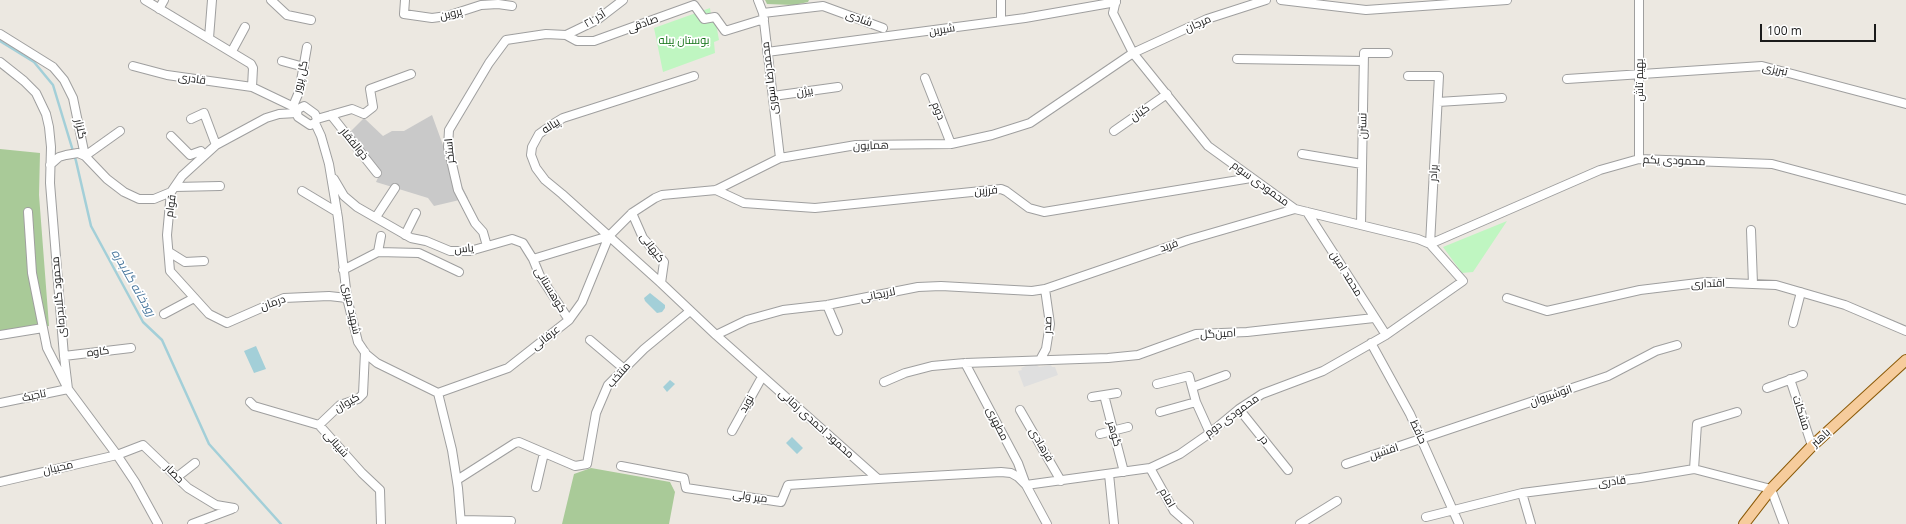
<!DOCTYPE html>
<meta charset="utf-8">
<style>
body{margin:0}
#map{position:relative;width:1906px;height:524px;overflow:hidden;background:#ece8e1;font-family:"Open Sans",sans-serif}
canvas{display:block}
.scale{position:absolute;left:1760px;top:24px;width:116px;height:18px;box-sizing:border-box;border:2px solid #1b1b1b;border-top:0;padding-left:5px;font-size:12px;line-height:14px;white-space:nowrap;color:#1b1b1b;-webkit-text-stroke:3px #fff;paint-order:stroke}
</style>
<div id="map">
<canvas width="1906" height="524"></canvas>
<div class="scale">100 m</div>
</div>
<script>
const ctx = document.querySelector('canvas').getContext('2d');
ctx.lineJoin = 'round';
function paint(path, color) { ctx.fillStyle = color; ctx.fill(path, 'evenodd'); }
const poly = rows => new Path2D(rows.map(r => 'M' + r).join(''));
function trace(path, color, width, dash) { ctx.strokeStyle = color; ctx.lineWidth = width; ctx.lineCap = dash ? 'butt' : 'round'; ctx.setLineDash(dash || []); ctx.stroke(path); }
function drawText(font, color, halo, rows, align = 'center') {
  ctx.font = font + ' "Open Sans",Cairo,sans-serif'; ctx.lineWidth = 3.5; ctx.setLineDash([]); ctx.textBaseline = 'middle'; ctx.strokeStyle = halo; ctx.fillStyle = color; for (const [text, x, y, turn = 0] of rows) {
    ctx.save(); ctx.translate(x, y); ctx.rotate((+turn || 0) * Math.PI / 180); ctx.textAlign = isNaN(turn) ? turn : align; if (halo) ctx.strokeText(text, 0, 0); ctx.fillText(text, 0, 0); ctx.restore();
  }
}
paint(poly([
 [432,115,448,159,468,198,434,206,428,198,376,182,381,171,348,134,364,118,383,136,392,131,404,131]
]), '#c9c9c9');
paint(poly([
 [765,0,809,0,808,2,794,5,767,4],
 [0,149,40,153,39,195,49,326,0,332],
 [591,468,670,482,675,492,669,524,562,524,574,474]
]), '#a9ca98');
paint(poly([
 [710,8,711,15,715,18,719,40,714,42,715,53,663,72,654,28],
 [1507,221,1473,272,1462,273,1443,247]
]), '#bff6c1');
paint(poly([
 [1031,364,1032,365,1036,364,1039,367,1051,365,1052,367,1055,367,1058,375,1024,387,1018,371,1022,370,1021,368]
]), '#dfdfdf');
paint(poly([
 [650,293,665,305,665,308,662,312,657,313,645,301,644,298],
 [256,346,266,369,254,373,244,351],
 [670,380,675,384,667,392,663,387],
 [792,437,803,448,797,454,786,443]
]), '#a3cfd8');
trace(poly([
 [0,41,34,62,53,85,76,161,91,226,143,322,162,340,209,444,281,524]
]), '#a3cfd8', 2.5);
const minor = poly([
 [145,0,251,64,253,68,252,87],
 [271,0,287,15,311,20],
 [405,0,404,14,432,18,447,16,481,5,498,4,512,6],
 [758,0,763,13,780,158],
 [1281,0,1366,10,1507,0],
 [1639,0,1639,159],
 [159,9,164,0],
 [763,13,823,6,883,28],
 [1001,21,1001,0],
 [0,34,53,67,64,80,73,98,85,156,107,179,124,192,139,199,154,199,171,192],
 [566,35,597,20,623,0],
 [209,38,212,0],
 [232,51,245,27],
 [767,52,1025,18,1116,2],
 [1237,59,1363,61],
 [282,61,304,67],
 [0,62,24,81,36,93,46,114,49,127,51,147,50,183,64,356,68,389,117,455,135,482,158,524],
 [133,66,167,75,252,87,298,109],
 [694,76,563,118,553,124,539,134,532,147,531,155,536,168,545,180,562,194,661,283,716,335,878,479,1001,472,1011,473,1018,477,1026,485,1047,524],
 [1408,76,1439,76,1430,244,1600,170,1639,159,1772,164,1906,200],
 [925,78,951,144],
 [1567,79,1762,66,1906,104],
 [773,96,838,87],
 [1438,102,1502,98],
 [293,106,299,92,307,47],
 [298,109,297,113,298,117,310,125,315,123,317,119,352,109,364,114,373,107,370,89,411,74],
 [298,109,304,106,315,114,317,119],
 [297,113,279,114,266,118,216,145,182,176,171,192,167,235,170,271,209,314,227,323,284,298,329,296,347,298],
 [331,115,377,173],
 [191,119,204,113,216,145],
 [315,123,321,136,329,164,338,218,347,298,358,342,366,354,377,363,438,393,452,450,458,488,461,524],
 [1114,131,1167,94],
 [171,136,190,155,201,151,204,156],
 [1302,154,1362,164],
 [85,156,120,131],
 [50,165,59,157,66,155,78,153,85,156],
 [334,179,344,196,357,207,411,238,426,241,450,251,470,251,512,239,523,243,533,259,609,236],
 [175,187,220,186],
 [716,190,744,203,815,208,1001,189,1006,191,1029,208,1044,212,1251,178],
 [302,191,337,212],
 [1307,212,1386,335],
 [632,213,643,238,664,262,661,283],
 [376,217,395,188],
 [1361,225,1364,53,1388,53],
 [1751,230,1753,284],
 [405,235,416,213],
 [487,246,483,232,475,223,458,190,448,147,449,130,489,63,506,40,546,34,566,35,577,41,594,41,694,5,704,19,715,17,725,31,764,19],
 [169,252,185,262,204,261],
 [378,252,381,236],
 [533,259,540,276,569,320],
 [343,270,378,252,419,253,459,272],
 [1507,298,1547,311,1640,290,1706,282,1776,285,1845,305,1906,331],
 [827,305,838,331],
 [164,314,194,298],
 [1793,323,1801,292],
 [0,335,43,328],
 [716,335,747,320,783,310,827,305,918,287,941,286,1032,291,1045,289,1188,240,1295,209],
 [590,340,623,368],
 [1371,343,1410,414,1459,524],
 [64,356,131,348],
 [1040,360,1046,349,1050,324,1045,289],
 [965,363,1018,463,1026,485,1150,468,1180,454,1210,433,1239,409,1262,394,1323,371,1386,335,1463,281,1430,244,1418,239,1295,209,1208,146,1133,53,1113,13,1116,0],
 [1790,379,1812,446],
 [884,382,905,373,932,366,965,363,1108,358,1138,355,1196,334,1247,332,1374,318],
 [1157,384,1189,376,1196,402,1210,433],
 [1193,387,1226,375],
 [1767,388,1803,375],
 [438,393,508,368,569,320,582,302,609,236,632,213,655,198,662,195,716,190,780,158,856,145,951,144,992,135,1030,123,1133,53,1207,19,1266,0],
 [1104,395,1124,472],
 [1092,397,1117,393],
 [250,402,254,406,319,425,362,473,380,490,381,524],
 [0,403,68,389,47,348,32,273,28,212],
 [1239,409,1288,470],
 [1020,410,1061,481],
 [1160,412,1196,402],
 [319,425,340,405,358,399,363,394,365,352],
 [732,431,762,377],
 [1100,434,1128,427],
 [1346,464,1608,376,1656,351,1677,345],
 [621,466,684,478,686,488,781,502,788,485,878,479],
 [1150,468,1174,511,1189,524],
 [1694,469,1697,424,1737,412],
 [1109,474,1114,524],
 [177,477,195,463],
 [457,480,515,443,519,442,575,466,587,464,596,413,608,385,644,349,690,311],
 [0,482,117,455,143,445,188,488,216,505,234,508],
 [536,487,544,453],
 [1522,493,1531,524],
 [1426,517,1522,493,1640,478,1694,469,1771,489,1784,524],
 [461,520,511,521],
 [192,524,232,509],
 [1300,524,1337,501]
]);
const major = poly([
 [1744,524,1771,489,1812,446,1906,360]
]);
trace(minor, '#9f9f9f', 10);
trace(major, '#8b5a08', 12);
trace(minor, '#fff', 8);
trace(major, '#f6cc9c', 10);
drawText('11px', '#1b1b1b', '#fff', [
 ["پروین",451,14,-14],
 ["۲۱ آذر",595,19,-31],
 ["شادی",859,19,20],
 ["صادقی",643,24,-20],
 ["مرجان",1198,24,-23],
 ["شیرین",942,30,-9],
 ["تبریزی",1775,70,12],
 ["گل پرور",301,77,-77],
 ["محمدرضا سوری",770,78,-97],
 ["قادری",192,79,8],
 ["بهیم تاش",1640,80,-90],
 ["بیژن",805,92,-8],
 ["دوم",938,111,69],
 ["کیان",1140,113,-35],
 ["پیاله",551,126,-33],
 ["نسترن",1363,126,-89],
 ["گلزار",80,129,78],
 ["ذوالفقار",354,144,51],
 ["همایون",871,146,-2],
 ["استخر",450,151,-95],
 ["محمودی یکم",1674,161,2],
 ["برادر",1434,173,-87],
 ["محمودی سوم",1260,184,36],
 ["فرزین",986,191,-4],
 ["قوام",171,206,-82],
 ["فرید",1169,246,-19],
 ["کیهانی",652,248,53],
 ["یاس",464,249,-5],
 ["محمد امین",1346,274,58],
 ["اقتداری",1708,284,-2],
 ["کوهستانی",550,290,59],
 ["لاریجانی",878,295,-11],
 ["محمود گلابدره‌ای",59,297,-95],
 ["درمان",273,303,-19],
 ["شهید میری",351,309,78],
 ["صدر",1048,325,-89],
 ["امین‌گل",1218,334,-3],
 ["عرفانی",546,338,-38],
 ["کاوه",98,352,-7],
 ["منتخب",619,375,-49],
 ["تاجیک",34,396,-12],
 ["انوشیروان",1551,396,-19],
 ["کیوان",347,403,-30],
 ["نوید",747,404,-61],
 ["مشکات",1801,413,72],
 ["محمودی دوم",1232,416,-36],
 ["محمود احمدی زمانی",816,424,42],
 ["مطهری",997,424,64],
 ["حافظ",1418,432,66],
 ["گوهر",1114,434,75],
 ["باهنر",1821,438,-43],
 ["در",1264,440,51],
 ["شیبانی",336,444,48],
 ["فرهادی",1041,445,60],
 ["افشین",1384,452,-18],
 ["محبیان",58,468,-13],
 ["حصار",174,474,45],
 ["قادری",1612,482,-7],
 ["میر ولی",750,497,8],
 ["امام",1167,498,60]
]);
drawText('11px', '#117215', '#fff', [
 ["بوستان پیله",684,41]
]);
drawText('italic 12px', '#4b789e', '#fff', [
 ["رودخانه گلابدره",133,283,60]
]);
</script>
